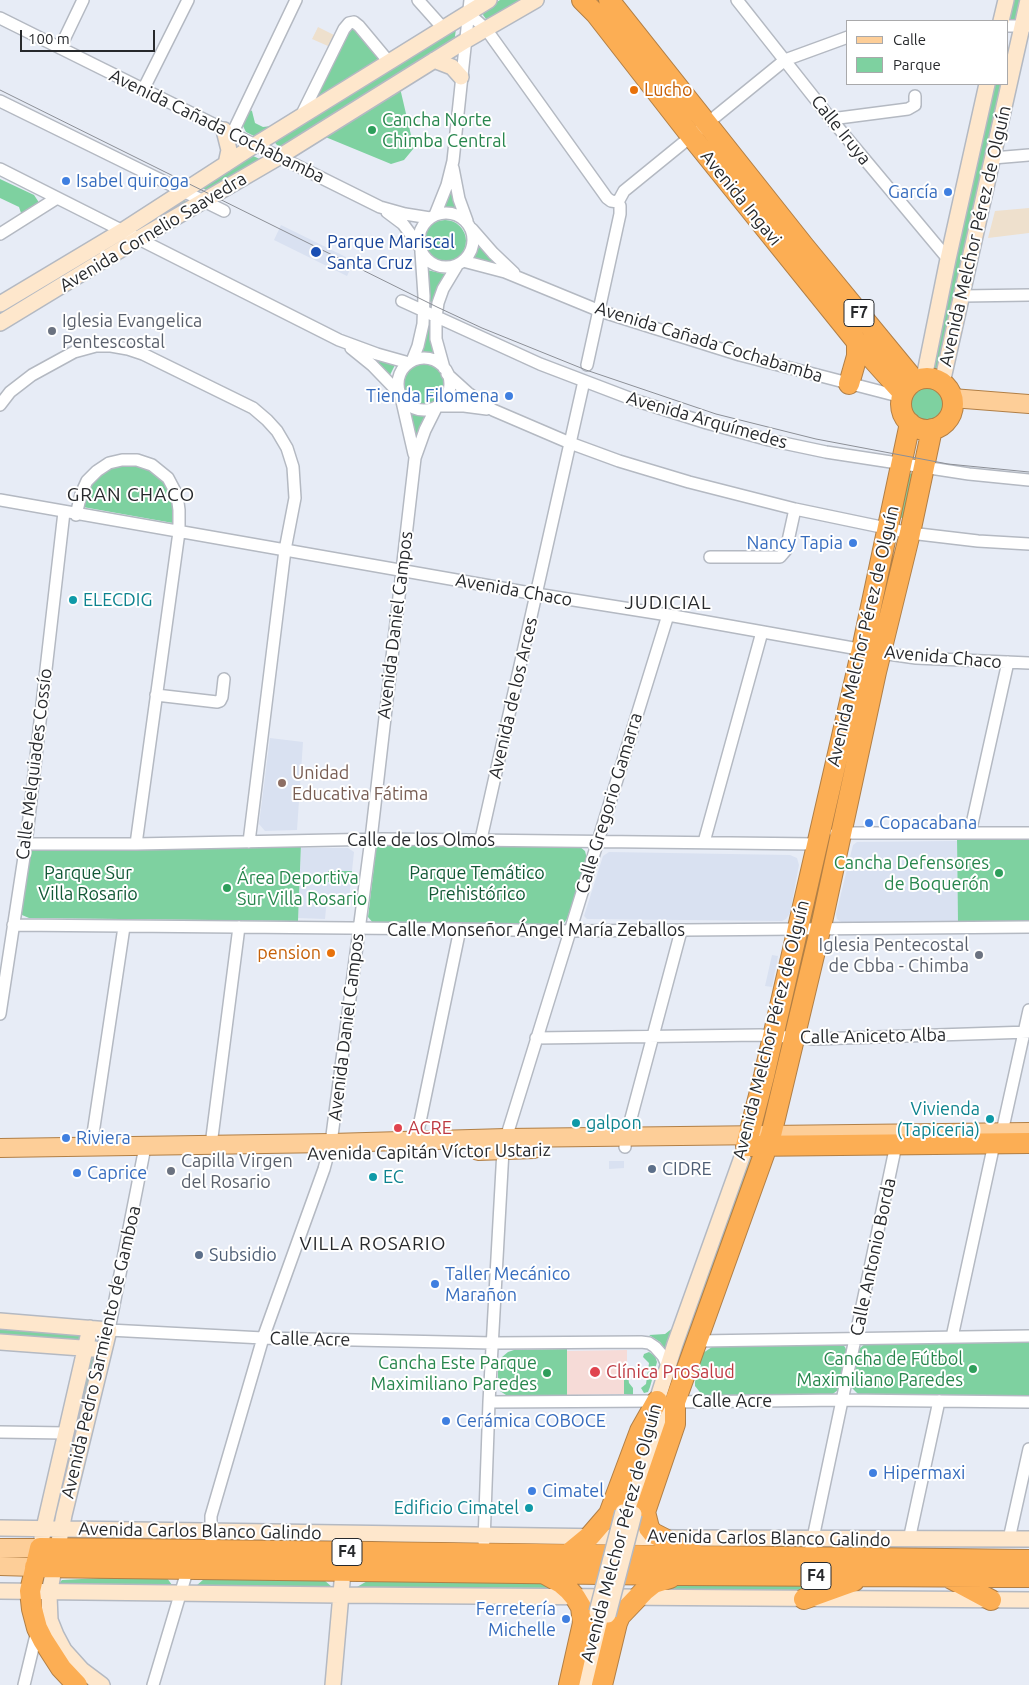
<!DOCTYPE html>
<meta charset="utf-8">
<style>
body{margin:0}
#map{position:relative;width:1029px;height:1685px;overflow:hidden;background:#e7ecf6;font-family:Ubuntu,sans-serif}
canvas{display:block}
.legend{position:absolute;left:846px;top:20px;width:162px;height:65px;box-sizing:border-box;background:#fff;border:1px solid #a9a9ab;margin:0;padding:6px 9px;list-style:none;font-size:15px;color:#27292c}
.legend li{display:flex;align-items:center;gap:10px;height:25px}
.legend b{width:25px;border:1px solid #a9a9ab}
.scale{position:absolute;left:20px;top:30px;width:135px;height:22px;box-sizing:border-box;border:2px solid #27292c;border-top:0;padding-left:6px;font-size:15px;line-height:18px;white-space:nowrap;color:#27292c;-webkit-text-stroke:4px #fff;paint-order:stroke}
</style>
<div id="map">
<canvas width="1029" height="1685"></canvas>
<ul class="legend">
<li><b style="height:6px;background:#fdce98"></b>Calle</li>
<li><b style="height:14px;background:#7ed1a0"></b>Parque</li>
</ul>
<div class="scale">100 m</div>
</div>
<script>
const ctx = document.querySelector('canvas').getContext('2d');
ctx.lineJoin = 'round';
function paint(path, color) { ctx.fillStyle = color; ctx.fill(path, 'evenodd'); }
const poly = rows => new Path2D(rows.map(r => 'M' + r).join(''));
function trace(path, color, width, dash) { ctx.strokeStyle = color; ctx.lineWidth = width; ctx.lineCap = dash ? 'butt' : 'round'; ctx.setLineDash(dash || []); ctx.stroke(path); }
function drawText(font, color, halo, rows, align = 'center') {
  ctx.font = font + ' Ubuntu,sans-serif'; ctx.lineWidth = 4; ctx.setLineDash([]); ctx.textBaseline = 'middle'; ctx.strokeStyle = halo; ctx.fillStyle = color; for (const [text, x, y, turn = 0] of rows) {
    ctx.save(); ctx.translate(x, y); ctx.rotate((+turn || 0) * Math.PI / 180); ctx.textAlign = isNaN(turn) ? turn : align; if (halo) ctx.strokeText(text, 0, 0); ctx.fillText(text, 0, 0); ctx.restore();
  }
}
paint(poly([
 [281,225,354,261,347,276,274,240],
 [270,738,303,742,297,830,265,831,259,824],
 [957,841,958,921,844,924,837,919,836,914,853,845,857,842],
 [301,848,348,848,354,852,349,899,327,898,325,919,298,918],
 [609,852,790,855,797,858,799,865,790,913,786,919,782,921,587,919,584,916,603,856],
 [772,955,778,956,772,987,765,986],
 [609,1161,624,1161,624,1168,609,1169]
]), '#d9e1f1');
paint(poly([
 [318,27,334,35,328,46,312,39],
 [1029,208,1029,233,988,238,995,211]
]), '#eee0cd');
paint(poly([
 [627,1350,627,1370,624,1371,624,1394,567,1395,567,1351]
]), '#f6dbd7');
paint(poly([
 [500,0,525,0,487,20,486,19,483,15,485,9],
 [1012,0,1022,0,1017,19,1008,20],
 [351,28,355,29,382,58,317,103,315,98,349,29],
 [456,29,454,43,281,148,276,144,274,141],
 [994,84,1003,84,939,372,929,366],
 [400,88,414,148,404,160,391,164,323,136],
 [248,108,252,111,255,123,263,127,271,126,273,129,258,136,254,136,246,132,242,124],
 [251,155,266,162,215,194,200,187],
 [451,176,460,212,442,209],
 [0,179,34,195,38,201,38,206,20,217,21,213,19,207,0,198],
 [183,200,187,202,144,228,140,226],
 '424 241a21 21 0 1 1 42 0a21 21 0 1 1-42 0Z',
 [118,239,123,242,0,316,0,311],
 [477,242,501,266,470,260,475,251],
 [427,270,445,274,433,303,429,301],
 [428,328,430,329,435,354,420,353],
 [361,353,396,363,388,379],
 '404 384a20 20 0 1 1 40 0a20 20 0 1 1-40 0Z',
 '911 404a16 16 0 1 1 32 0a16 16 0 1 1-32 0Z',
 [454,388,475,404,449,401],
 [405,409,417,415,427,416,419,429,415,448],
 [136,464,149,469,166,483,171,492,173,504,173,523,83,507,91,484,96,477,113,465],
 [906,473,915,474,905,517,901,518,898,515],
 [1029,836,1029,923,958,924,957,838],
 [301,844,298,921,29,918,22,915,20,910,29,856,31,851,35,849],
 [378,844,579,846,585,851,587,859,567,919,563,924,374,924,368,917,376,849],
 [824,845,830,846,813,921,811,922,807,921],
 [328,871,352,871,350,883,328,882],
 [749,1153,759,1153,668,1397,682,1346],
 [0,1325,80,1333,82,1341,0,1337],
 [674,1327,666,1350,660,1342,649,1335,665,1334],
 [1029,1340,1029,1397,860,1396,852,1388,859,1349,866,1343],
 [841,1343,845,1347,848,1354,841,1384,838,1390,830,1396,709,1398,703,1396,695,1386,695,1382,703,1353,715,1345],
 [567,1349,567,1398,509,1397,500,1391,498,1384,498,1364,502,1357,508,1352,514,1350],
 [649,1352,655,1356,657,1362,650,1387,648,1392,644,1393,641,1388,646,1384,649,1363,643,1357,644,1354],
 [92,1357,94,1362,57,1518,54,1517,89,1358],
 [624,1376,628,1376,629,1383,633,1388,633,1395,624,1394],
 [75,1535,187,1536,183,1540,178,1540,176,1538,148,1538,144,1540,79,1539,76,1538],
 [238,1537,459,1539,456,1543,243,1541],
 [101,1578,167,1578,172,1585,58,1584,62,1580],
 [204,1579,324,1580,332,1587,196,1586],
 [369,1580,546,1582,557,1588,357,1587],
 [672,1584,800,1585,807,1592,659,1590]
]), '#7ed1a0');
const street = poly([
 [418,0,443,28],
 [737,0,831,119,948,259],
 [468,13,486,29,607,198,611,201,618,202],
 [0,18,380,207,405,214,430,218],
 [1008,26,1029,26],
 [60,48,83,0],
 [143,90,188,0],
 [0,101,224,211],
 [301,116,344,29,349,23,354,22,359,26,389,62],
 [831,119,908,109,915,105,915,96],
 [232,134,296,0],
 [993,158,1029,155],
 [453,168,459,199,467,221],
 [0,169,339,340,377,354,409,363],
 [618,202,624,191,785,60,848,37],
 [387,212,403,224,420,247],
 '419 240a27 27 0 1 1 54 0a27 27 0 1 1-54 0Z',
 [435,215,447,185,453,161,470,0],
 [472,229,493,253,514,273],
 [0,234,57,198],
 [463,261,505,272,600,311,740,355,902,397],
 [963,296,1029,295],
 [402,301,540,364,637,401,707,423,769,440,826,452,969,474,1029,480],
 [351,348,372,365,399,393],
 '398 384a26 26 0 1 1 52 0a26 26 0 1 1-52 0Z',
 [412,361,418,346,423,324,424,296,421,252],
 [587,365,620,214,620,206,618,202],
 [444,368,436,339,436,317,438,303,443,289,458,264],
 [447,374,468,393,493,410,570,443,619,461,689,482,795,509,910,533,978,541,1029,544],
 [401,397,414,454],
 [0,405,10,392,32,375,74,352,96,346,111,346,128,349,143,354,253,408,267,420,277,431,287,448,293,467,295,498,285,550,249,842],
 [439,406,464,406,487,409],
 [0,500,536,594,668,615,881,653,916,658,1029,663],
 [76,515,81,494,87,481,97,471,109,463,122,460,137,460,152,465,168,478,177,495,179,510,179,532,136,844],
 [710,557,780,557,786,550,795,509],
 [156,695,217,702,220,701,222,697,224,679],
 [836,833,1029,833],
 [970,833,1008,662],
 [481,839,584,381],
 [704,842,762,632],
 [26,844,136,844,383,839,816,844],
 [13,925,460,929,569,931,1029,927],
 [0,1014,26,844,64,512],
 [536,1038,760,1035,815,1039,1029,1032],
 [1002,1132,1029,1010],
 [416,1141,460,929],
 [211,1145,239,927],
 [91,1147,124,927],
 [145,1147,109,1330,263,1338,493,1343,641,1342,649,1343,655,1347,663,1356,668,1367],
 [625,1147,626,1137,681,931],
 [952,1337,994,1144],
 [698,1341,1029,1336],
 [489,1402,657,1401],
 [675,1402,842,1400,1029,1402],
 [0,1432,66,1433],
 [1009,1539,1029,1449],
 [909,1540,939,1401],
 [484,1542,489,1402,503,1150,506,1138,668,615],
 [211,1551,211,1516,263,1338,324,1169,331,1143,371,839,415,458,425,430,436,408],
 [809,1557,897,1140],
 [24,1685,37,1631],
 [153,1685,188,1568]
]);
const secondary = poly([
 [1001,21,1006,0],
 [434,60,452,67,461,77],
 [224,130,229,150,226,164],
 [0,304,122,231,255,145,489,0],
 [0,323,138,239,279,157,465,41,536,0],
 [924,378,948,259,987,84],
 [942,383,1028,0],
 [0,1321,109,1330,64,1515,49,1595,50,1620,56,1635,64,1650,82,1670,102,1685],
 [0,1342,95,1349],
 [654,1410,675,1344,746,1146],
 [623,1512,645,1444],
 [634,1514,658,1441,670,1412],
 [0,1528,677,1538,1029,1539],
 [42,1537,90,1328],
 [0,1591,340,1595,1029,1600],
 [333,1685,343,1571],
 [580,1685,597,1612],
 [591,1685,608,1615]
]);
const primary = poly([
 [952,398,1029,404],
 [0,1148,331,1143,506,1138,1029,1132],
 [478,1151,534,1149],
 [0,1548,40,1548],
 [0,1566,35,1567]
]);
const highway = poly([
 [582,0,596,14,691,136,857,342,903,393],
 [609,0,804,246,915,381],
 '901 404a26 26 0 1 1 52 0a26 26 0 1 1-52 0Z',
 [849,384,857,356,857,342],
 [910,423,862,649,764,1076,746,1146,1029,1143],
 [567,1555,590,1536,609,1514,640,1431,657,1401],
 [698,1556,653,1533,649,1528,645,1512,675,1424,675,1402,771,1135,822,922,876,672,910,533,932,429],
 [35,1567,683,1575,1029,1577],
 [543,1573,561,1583,569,1590,575,1597,581,1607,583,1623,569,1685],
 [950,1578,991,1600],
 [804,1599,854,1581],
 [77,1685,61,1668,43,1640,37,1628,32,1609,30,1591,40,1548,1029,1560],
 [602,1685,617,1623,620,1616,644,1591,654,1583,670,1578]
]);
trace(street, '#b4b9c2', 14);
trace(secondary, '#b4b9c2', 18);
trace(primary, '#b17f46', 20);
trace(highway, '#b17f46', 22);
trace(street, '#fff', 11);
trace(secondary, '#fee7cc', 15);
trace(primary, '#fdce98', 18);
trace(highway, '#fcae54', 20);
trace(poly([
 [0,90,437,307,482,328,586,370,716,414,816,439,948,464,1029,472]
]), '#8c8f96', 1);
const secondaryBridge = poly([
 [597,1612,623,1512],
 [608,1615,634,1514]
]);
trace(secondaryBridge, '#b4b9c2', 18, []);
trace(secondaryBridge, '#fee7cc', 15);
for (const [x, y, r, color] of [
 [634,90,5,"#e8710a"],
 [372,130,5,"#2e9e5b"],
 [66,181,5,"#3f7fe0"],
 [948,192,5,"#3f7fe0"],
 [316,252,6,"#1a4fb4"],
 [52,331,5,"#6b7280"],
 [509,396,5,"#3f7fe0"],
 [853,543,5,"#3f7fe0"],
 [73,600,5,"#0f9aa8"],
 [282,783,5,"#8d6e63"],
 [869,823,5,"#3f7fe0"],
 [999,873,5,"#2e9e5b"],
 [227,888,5,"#2e9e5b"],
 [331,953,5,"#e8710a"],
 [979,955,5,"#6b7280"],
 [990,1119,5,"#0f9aa8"],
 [576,1123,5,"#0f9aa8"],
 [398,1128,5,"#e0444e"],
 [66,1138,5,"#3f7fe0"],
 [652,1169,5,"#5c6f8a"],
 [171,1171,5,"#6b7280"],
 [77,1173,5,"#3f7fe0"],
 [373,1177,5,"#0f9aa8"],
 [199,1255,5,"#5c6f8a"],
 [435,1284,5,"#3f7fe0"],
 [973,1369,5,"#2e9e5b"],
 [595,1372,6,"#e0444e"],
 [547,1373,5,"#2e9e5b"],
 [446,1421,5,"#3f7fe0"],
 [873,1473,5,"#3f7fe0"],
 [532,1491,5,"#3f7fe0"],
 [529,1508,5,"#0f9aa8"],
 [566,1619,5,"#3f7fe0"]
]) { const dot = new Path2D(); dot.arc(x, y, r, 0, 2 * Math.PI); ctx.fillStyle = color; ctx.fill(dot); trace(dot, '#fff', 2); }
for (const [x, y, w] of [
 [859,313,30],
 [347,1552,30],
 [816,1576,30]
]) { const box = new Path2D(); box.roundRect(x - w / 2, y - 13.5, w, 27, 4); ctx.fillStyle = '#fff'; ctx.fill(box); trace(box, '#27292c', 1); }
drawText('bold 16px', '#27292c', null, [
 ["F7",859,313],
 ["F4",347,1552],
 ["F4",816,1576]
]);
drawText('18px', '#c56008', '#fff', [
 ["Lucho",644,90],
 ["pension",321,953,"right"]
], 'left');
drawText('18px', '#27864d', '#fff', [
 ["Cancha Norte",382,120,"left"],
 ["Chimba Central",382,141,"left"],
 ["Cancha Defensores",989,863],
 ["de Boquerón",989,884],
 ["Área Deportiva",237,878,"left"],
 ["Sur Villa Rosario",237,899,"left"],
 ["Cancha de Fútbol",963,1359],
 ["Maximiliano Paredes",963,1380],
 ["Cancha Este Parque",537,1363],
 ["Maximiliano Paredes",537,1384]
], 'right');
drawText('18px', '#27292c', '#fff', [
 ["Avenida Cañada Cochabamba",217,126,26],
 ["Calle Iruya",841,130,51],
 ["Avenida Ingavi",741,198,51],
 ["Avenida Cornelio Saavedra",153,232,-31],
 ["Avenida Melchor Pérez de Olguín",975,236,-77],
 ["Avenida Cañada Cochabamba",709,342,17],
 ["Avenida Arquímedes",707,420,16],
 ["Avenida Chaco",514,590,10],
 ["Avenida Daniel Campos",395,625,-83],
 ["Avenida Melchor Pérez de Olguín",863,636,-77],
 ["Avenida Chaco",943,657,5],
 ["Avenida de los Arces",513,698,-77],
 ["Calle Melquiades Cossío",34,764,-83],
 ["Calle Gregorio Gamarra",609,803,-73],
 ["Calle de los Olmos",421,840],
 ["Calle Monseñor Ángel María Zeballos",536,930],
 ["Avenida Daniel Campos",346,1027,-83],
 ["Avenida Melchor Pérez de Olguín",771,1030,-76],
 ["Calle Aniceto Alba",873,1036,-1],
 ["Avenida Capitán Víctor Ustariz",429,1152,-1],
 ["Calle Antonio Borda",873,1257,-78],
 ["Calle Acre",310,1339,1],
 ["Avenida Pedro Sarmiento de Gamboa",101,1352,-77],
 ["Calle Acre",732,1401],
 ["Avenida Carlos Blanco Galindo",200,1531,1],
 ["Avenida Melchor Pérez de Olguín",621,1533,-75],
 ["Avenida Carlos Blanco Galindo",769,1538,1]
]);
drawText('18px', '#366cbe', '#fff', [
 ["Isabel quiroga",76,181],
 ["García",938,192,"right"],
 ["Tienda Filomena",499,396,"right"],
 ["Nancy Tapia",843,543,"right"],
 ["Copacabana",879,823],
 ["Riviera",76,1138],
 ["Caprice",87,1173],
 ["Taller Mecánico",445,1274],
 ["Marañon",445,1295],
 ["Cerámica COBOCE",456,1421],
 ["Hipermaxi",883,1473],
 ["Cimatel",542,1491],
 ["Ferretería",556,1609,"right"],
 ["Michelle",556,1630,"right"]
], 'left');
drawText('18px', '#164399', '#fff', [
 ["Parque Mariscal",327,242],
 ["Santa Cruz",327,263]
], 'left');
drawText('18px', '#5b616d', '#fff', [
 ["Iglesia Evangelica",62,321],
 ["Pentescostal",62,342],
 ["Iglesia Pentecostal",969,945,"right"],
 ["de Cbba - Chimba",969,966,"right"],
 ["Capilla Virgen",181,1161],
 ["del Rosario",181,1182]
], 'left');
drawText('18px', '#0d838f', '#fff', [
 ["ELECDIG",83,600],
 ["Vivienda",980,1109,"right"],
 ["(Tapiceria)",980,1130,"right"],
 ["galpon",586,1123],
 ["EC",383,1177],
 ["Edificio Cimatel",519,1508,"right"]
], 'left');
drawText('18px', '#785e54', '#fff', [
 ["Unidad",292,773],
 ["Educativa Fátima",292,794]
], 'left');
drawText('18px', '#125836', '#fff', [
 ["Parque Sur",88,873],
 ["Villa Rosario",88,894],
 ["Parque Temático",477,873],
 ["Prehistórico",477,894]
]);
drawText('18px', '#be3a42', '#fff', [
 ["ACRE",408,1128],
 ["Clínica ProSalud",606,1372]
], 'left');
drawText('18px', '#4e5e75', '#fff', [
 ["CIDRE",662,1169],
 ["Subsidio",209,1255]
], 'left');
ctx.letterSpacing = '1px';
drawText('19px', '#27292c', '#fff', [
 ["GRAN CHACO",131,495],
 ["JUDICIAL",668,603],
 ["VILLA ROSARIO",373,1244]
]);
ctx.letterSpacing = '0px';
</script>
